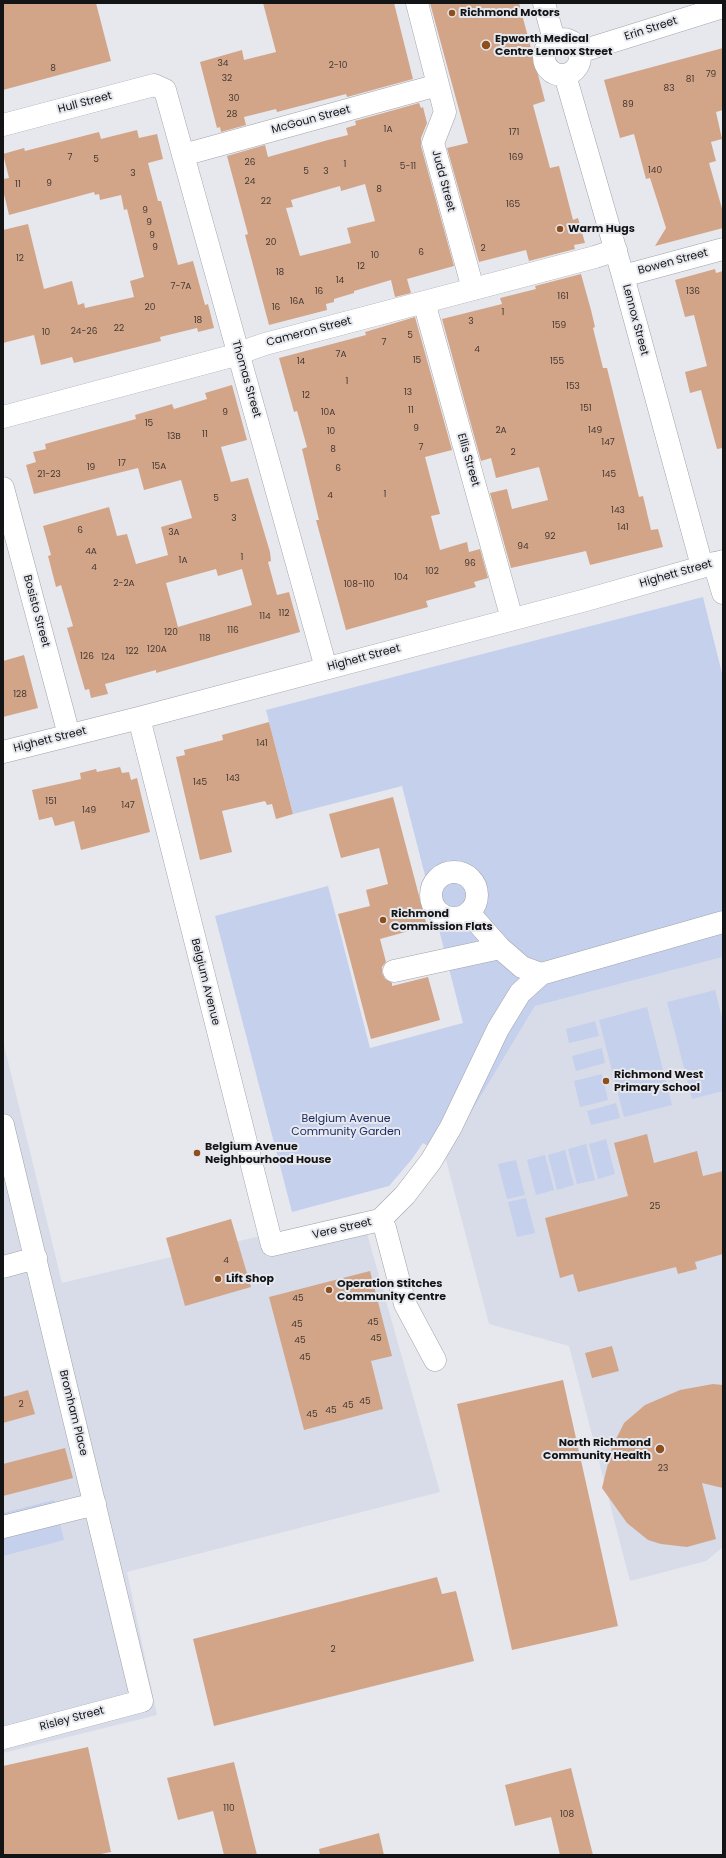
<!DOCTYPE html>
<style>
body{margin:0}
#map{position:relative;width:726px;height:1858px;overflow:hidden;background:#e6e8ee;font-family:Poppins,sans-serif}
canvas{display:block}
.frame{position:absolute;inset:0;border:4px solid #131416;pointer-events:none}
</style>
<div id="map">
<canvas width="726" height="1858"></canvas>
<div class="frame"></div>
</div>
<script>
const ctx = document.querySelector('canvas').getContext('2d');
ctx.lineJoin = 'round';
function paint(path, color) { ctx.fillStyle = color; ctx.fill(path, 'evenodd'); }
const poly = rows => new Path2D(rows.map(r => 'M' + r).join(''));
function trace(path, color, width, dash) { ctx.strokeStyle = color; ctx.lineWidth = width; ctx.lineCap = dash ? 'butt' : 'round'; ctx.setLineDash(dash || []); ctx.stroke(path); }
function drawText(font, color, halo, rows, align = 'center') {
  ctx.font = font + ' Poppins,sans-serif'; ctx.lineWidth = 4; ctx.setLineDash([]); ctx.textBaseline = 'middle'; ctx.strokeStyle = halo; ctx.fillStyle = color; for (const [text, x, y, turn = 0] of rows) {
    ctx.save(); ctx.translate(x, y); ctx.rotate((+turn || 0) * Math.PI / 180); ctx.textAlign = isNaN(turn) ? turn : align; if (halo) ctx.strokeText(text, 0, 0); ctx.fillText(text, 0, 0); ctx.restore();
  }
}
paint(poly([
 [723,957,723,1547,706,1561,630,1581,569,1346,489,1324,445,1156,535,1006],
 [3,1041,62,1283,361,1212,440,1492,127,1572,157,1715,3,1753]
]), '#d7dce8');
paint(poly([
 [703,597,723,677,723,957,535,1006,445,1156,423,1143,412,1159,389,1186,292,1212,215,916,328,886,370,1048,463,1023,402,786,293,814,266,710],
 [715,990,723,1022,723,1091,692,1099,667,1002],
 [647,1007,672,1105,624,1117,599,1020],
 [595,1021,599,1036,569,1043,566,1029],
 [602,1048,605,1063,576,1071,572,1056],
 [602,1074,608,1100,580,1107,574,1081],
 [616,1103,620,1118,591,1125,587,1111],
 [606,1139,615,1174,598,1179,589,1144],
 [586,1144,595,1180,577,1184,568,1149],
 [565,1150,574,1185,557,1190,548,1155],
 [545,1155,554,1190,536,1195,527,1160],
 [516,1160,525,1195,507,1199,498,1164],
 [526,1198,535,1233,517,1237,508,1202],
 [54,1500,64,1540,3,1556,3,1513]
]), '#c5d0ed');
paint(poly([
 [3,3,96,3,111,61,3,90],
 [263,3,394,3,413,79,347,97,346,94,277,112,276,109,244,117,246,125,221,132,220,127,217,128,200,62,242,50,244,60,276,52],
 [430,3,519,3,545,101,533,105,550,168,559,166,573,220,578,218,585,243,574,245,575,249,529,261,526,250,479,262,447,148,468,143],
 [723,48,723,110,716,112,722,139,711,142,716,161,709,163,723,212,723,228,655,246,666,228,650,178,646,179,634,134,620,138,604,80],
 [419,103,421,108,423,107,427,123,421,138,421,146,454,266,407,279,411,293,395,297,391,280,354,291,354,293,334,299,334,302,326,304,327,310,269,325,245,235,248,234,227,156,265,145,268,157,328,140,348,135,346,128,356,125,355,121],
 [365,184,375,221,347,228,351,243,300,256,286,208,293,207,291,200,340,186,341,191],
 [137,130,139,138,157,134,163,159,148,163,158,201,161,201,178,265,193,261,205,305,208,304,214,328,198,332,197,328,160,337,161,341,74,363,72,357,41,365,34,335,3,343,3,230,28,224,44,289,72,281,78,305,84,303,85,308,134,297,130,281,144,277,127,209,124,210,121,195,100,200,99,194,95,195,94,192,9,215,3,190,3,179,9,178,3,154,24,148,25,151,99,132,101,139],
 [715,269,716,273,723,271,723,448,717,449,701,390,690,393,685,372,707,366,694,315,685,317,675,280],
 [581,274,591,310,595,327,593,328,603,368,607,368,639,497,643,496,651,530,658,529,663,547,590,565,586,551,511,568,490,493,507,489,512,509,548,500,539,467,496,478,491,458,481,461,442,319,502,304,500,298,536,289,535,286],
 [415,317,452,450,425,457,440,514,431,516,440,550,467,542,469,552,480,549,488,578,474,582,476,587,426,601,428,607,346,630,316,520,319,520,302,449,307,447,297,411,294,412,279,358,366,335,365,332],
 [232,385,247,440,221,447,231,482,248,478,270,552,271,561,268,562,277,595,289,592,300,632,156,673,156,670,105,684,108,694,91,698,89,689,85,690,67,628,73,626,61,585,56,587,48,556,51,555,43,526,109,507,117,536,127,534,136,564,168,555,161,527,192,518,181,480,144,490,138,468,34,494,26,465,36,462,33,452,46,449,45,444,136,419,135,415,172,404,174,409,207,399,205,393],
 [216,569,218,576,242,569,252,605,178,627,166,583],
 [24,655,38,708,3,717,3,661],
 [269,722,293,814,276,819,272,804,267,805,265,801,222,811,232,852,200,860,176,757,185,755,184,750,223,740,222,735],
 [120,767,122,773,129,772,131,780,137,778,150,832,81,850,74,821,55,826,52,817,39,820,32,790,81,779,80,773,96,769,97,772],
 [393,797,427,926,380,939,386,962,382,967,382,973,385,979,392,983,392,986,428,977,440,1020,371,1039,338,914,370,906,366,890,388,884,379,848,341,858,329,814],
 [647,1134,654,1163,697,1151,703,1176,723,1171,723,1254,695,1262,697,1269,678,1274,676,1267,578,1292,573,1274,560,1278,545,1218,628,1196,614,1143],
 [231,1219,251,1287,185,1306,166,1238],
 [370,1271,392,1356,371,1361,383,1409,304,1430,269,1297],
 [612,1346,619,1371,592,1378,585,1353],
 [563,1380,618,1626,512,1650,457,1404],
 [713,1384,723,1385,723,1488,702,1483,716,1539,687,1547,661,1544,648,1540,627,1523,602,1488,612,1447,624,1423,645,1405,680,1390],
 [28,1390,35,1414,3,1423,3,1397],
 [65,1448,73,1478,3,1496,3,1464],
 [437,1577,442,1594,456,1591,474,1661,214,1726,193,1639],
 [88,1747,111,1852,96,1855,3,1855,3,1766],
 [234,1762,257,1855,224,1855,213,1811,178,1820,167,1778],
 [571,1768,593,1855,560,1855,551,1817,515,1826,505,1785],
 [379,1833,384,1855,320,1855,319,1849]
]), '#d3a588');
const minor = poly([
 [417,3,445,112,433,143,473,289],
 [544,3,554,40],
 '544 57a18 18 0 1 1 36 0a18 18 0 1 1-36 0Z',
 [579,52,723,7],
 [565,75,623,276,702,566],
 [3,125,154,85,165,90,326,668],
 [183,155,438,85],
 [623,276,723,249],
 [424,302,512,619],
 [3,417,228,357,265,344,595,257,616,250],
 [3,488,69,735],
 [714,563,723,593],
 [139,718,272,1245,380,1220,385,1228,405,1304,435,1360],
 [3,752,139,718,586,600,723,561],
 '431 895a23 23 0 1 1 46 0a23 23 0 1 1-46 0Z',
 [469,913,500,948,522,967,541,974],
 [394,971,500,948],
 [3,1125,142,1701,3,1738],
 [380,1220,405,1195,431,1161,451,1127,498,1029,520,993,541,974,723,922],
 [3,1267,36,1258],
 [3,1527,95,1504]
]);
trace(minor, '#a1a3a9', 23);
trace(minor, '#fff', 22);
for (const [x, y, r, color] of [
 [452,13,4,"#904e1d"],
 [486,45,5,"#904e1d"],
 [560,229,4,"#904e1d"],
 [383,920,4,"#904e1d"],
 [606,1081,4,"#904e1d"],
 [197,1153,4,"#904e1d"],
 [218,1279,4,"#904e1d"],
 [329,1290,4,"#904e1d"],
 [660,1449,5,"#904e1d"]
]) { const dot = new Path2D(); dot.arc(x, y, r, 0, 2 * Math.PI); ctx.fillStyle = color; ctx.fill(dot); trace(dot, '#e6e8ee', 1.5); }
drawText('9px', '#433832', null, [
 ["34",223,64],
 ["2-10",338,66],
 ["8",53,69],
 ["79",711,75],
 ["32",227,79],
 ["81",690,80],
 ["83",669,89],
 ["30",234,99],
 ["89",628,105],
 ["28",232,115],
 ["1A",388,130],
 ["171",514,133],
 ["7",70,158],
 ["169",516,158],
 ["5",96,160],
 ["26",250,163],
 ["1",345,165],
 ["5-11",408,167],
 ["140",655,171],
 ["5",306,172],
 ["3",326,172],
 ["3",133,174],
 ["24",250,182],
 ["9",49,184],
 ["11",18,185],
 ["8",379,190],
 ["22",266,202],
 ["165",513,205],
 ["9",145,211],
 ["9",149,223],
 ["9",152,236],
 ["20",271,243],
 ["9",155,248],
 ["2",483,249],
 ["6",421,253],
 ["10",375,256],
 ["12",20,259],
 ["12",361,267],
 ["18",280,273],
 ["14",340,281],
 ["7-7A",181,287],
 ["16",319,292],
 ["136",693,292],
 ["161",563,297],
 ["16A",297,302],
 ["20",150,308],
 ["16",276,308],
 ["1",503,313],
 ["18",198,321],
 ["3",471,322],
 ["159",559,326],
 ["22",119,329],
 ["24-26",84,332],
 ["10",46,333],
 ["5",410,336],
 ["7",384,343],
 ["4",477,350],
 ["7A",341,355],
 ["15",417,361],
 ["14",301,362],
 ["155",557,362],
 ["1",347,382],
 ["153",573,387],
 ["13",408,393],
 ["12",306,396],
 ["151",586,409],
 ["11",411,411],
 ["9",225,413],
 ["10A",328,413],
 ["15",149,424],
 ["9",416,429],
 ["2A",501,431],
 ["149",595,431],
 ["10",331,432],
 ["11",205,435],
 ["13B",174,437],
 ["147",608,443],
 ["7",421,448],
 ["8",333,450],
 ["2",513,453],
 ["17",122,464],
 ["15A",159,467],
 ["19",91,468],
 ["6",338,469],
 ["21-23",49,475],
 ["145",609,475],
 ["1",385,495],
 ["4",330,496],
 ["5",216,499],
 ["143",618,511],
 ["3",234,519],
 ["141",623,528],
 ["6",80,531],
 ["3A",174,533],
 ["92",550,537],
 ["94",523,547],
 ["4A",91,552],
 ["1",242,558],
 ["1A",183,561],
 ["96",470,564],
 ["4",94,568],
 ["102",432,572],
 ["104",401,578],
 ["2-2A",124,584],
 ["108-110",359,585],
 ["112",284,614],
 ["114",265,617],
 ["116",233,631],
 ["120",171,633],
 ["118",205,639],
 ["120A",157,650],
 ["122",132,652],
 ["126",87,657],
 ["124",108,658],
 ["128",20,695],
 ["141",262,744],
 ["143",233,779],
 ["145",200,783],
 ["151",51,802],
 ["147",128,806],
 ["149",89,811],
 ["25",655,1207],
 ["4",226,1261],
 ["45",298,1299],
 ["45",373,1323],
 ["45",297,1325],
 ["45",376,1339],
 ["45",300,1341],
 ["45",305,1358],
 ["45",365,1402],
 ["2",21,1405],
 ["45",348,1406],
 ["45",331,1411],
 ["45",312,1415],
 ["23",663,1469],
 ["2",333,1650],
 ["110",229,1809],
 ["108",567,1815]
]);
drawText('bold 11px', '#131416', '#e6e8ee', [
 ["Richmond Motors",460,13],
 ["Epworth Medical",495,39],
 ["Centre Lennox Street",495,52],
 ["Warm Hugs",568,229],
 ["Richmond",391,914],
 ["Commission Flats",391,927],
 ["Richmond West",614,1075],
 ["Primary School",614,1088],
 ["Belgium Avenue",205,1147],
 ["Neighbourhood House",205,1160],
 ["Lift Shop",226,1279],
 ["Operation Stitches",337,1284],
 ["Community Centre",337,1297],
 ["North Richmond",651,1443,"right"],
 ["Community Health",651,1456,"right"]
], 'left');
drawText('11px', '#131416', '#e6e8ee', [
 ["Erin Street",651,29,-18],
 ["Hull Street",85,103,-15],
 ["McGoun Street",311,120,-15],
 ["Judd Street",443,181,75],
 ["Bowen Street",673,262,-15],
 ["Lennox Street",635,320,75],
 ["Cameron Street",309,332,-15],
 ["Thomas Street",246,379,74],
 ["Ellis Street",468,460,74],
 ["Highett Street",676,574,-16],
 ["Bosisto Street",36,611,75],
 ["Highett Street",364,658,-15],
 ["Highett Street",50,740,-14],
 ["Belgium Avenue",205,982,76],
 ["Vere Street",342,1229,-13],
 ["Bromham Place",73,1413,76],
 ["Risley Street",72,1719,-15]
]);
drawText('11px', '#1d2d63', '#e6e8ee', [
 ["Belgium Avenue",346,1119],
 ["Community Garden",346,1132]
]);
</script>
